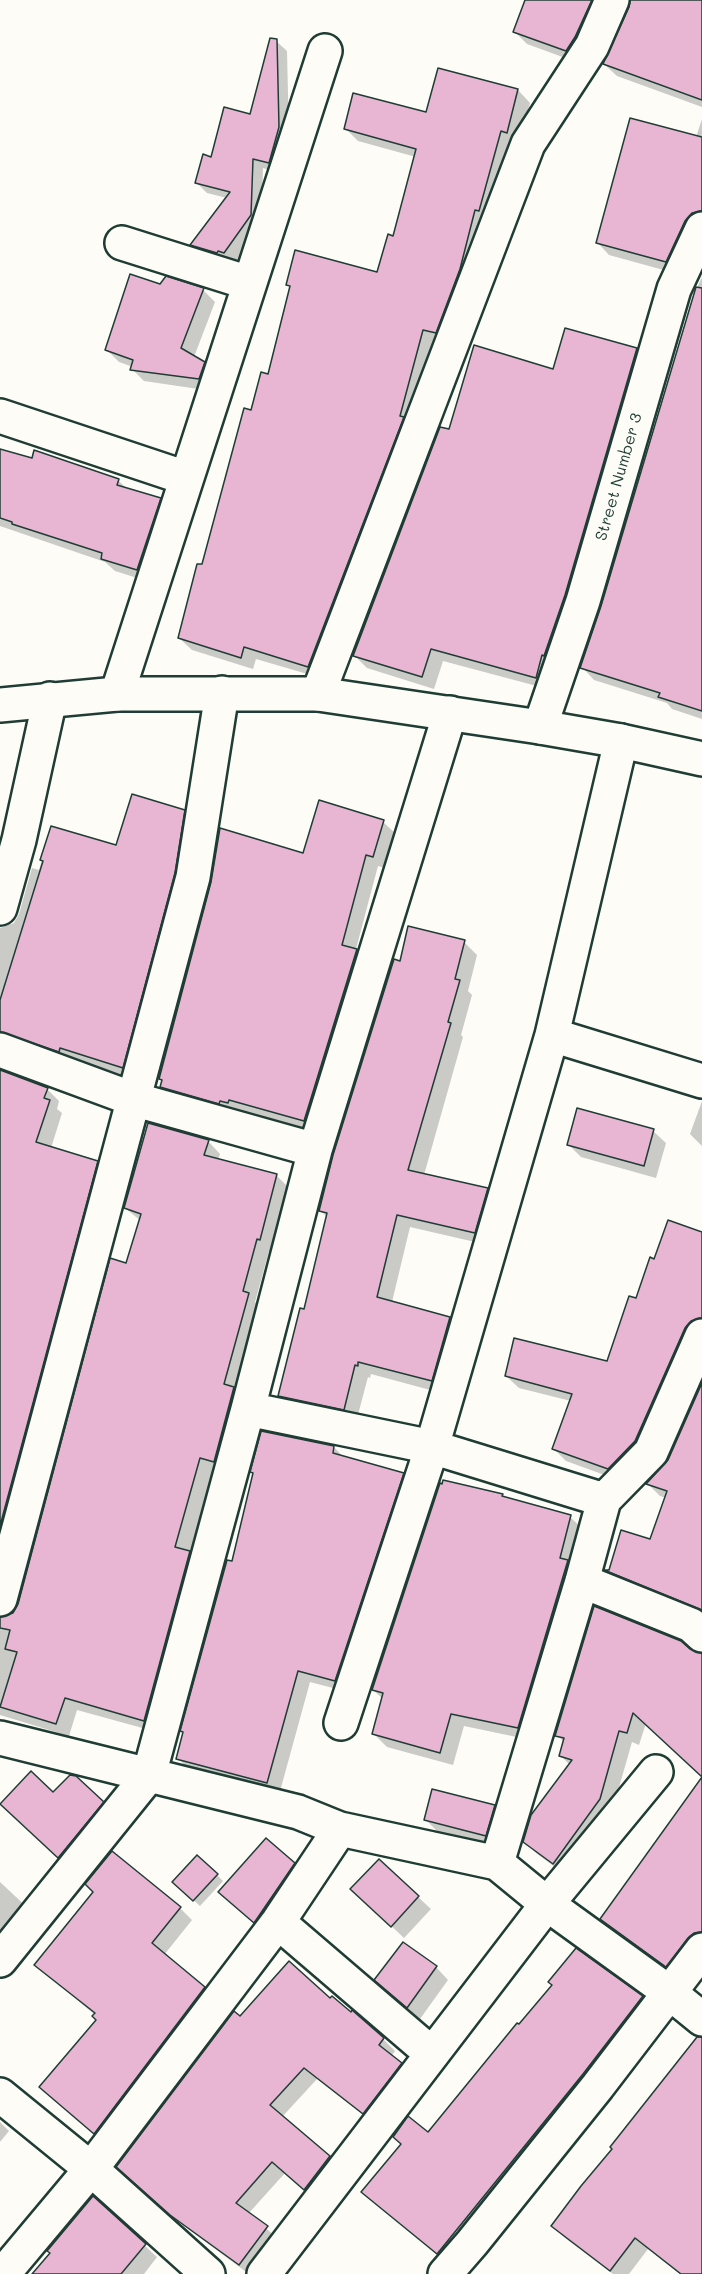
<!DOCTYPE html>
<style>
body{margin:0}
canvas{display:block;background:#fdfcf7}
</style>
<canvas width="702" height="2274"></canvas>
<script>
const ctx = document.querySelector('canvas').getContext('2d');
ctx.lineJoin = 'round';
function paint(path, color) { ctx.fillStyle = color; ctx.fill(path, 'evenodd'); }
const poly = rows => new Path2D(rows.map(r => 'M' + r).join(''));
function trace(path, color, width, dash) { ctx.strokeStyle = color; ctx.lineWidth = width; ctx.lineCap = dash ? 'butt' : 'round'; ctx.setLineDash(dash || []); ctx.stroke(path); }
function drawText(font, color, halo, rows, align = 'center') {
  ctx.font = font + ' Mali,sans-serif'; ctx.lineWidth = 6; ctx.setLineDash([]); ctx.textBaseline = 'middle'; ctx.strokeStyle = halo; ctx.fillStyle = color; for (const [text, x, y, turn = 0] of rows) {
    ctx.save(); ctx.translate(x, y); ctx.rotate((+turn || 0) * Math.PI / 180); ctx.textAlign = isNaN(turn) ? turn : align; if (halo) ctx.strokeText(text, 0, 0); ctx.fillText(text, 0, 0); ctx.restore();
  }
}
paint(poly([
 [526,0,562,0,587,9,600,22,579,63,527,44,515,32],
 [702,22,702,107,617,76,604,64],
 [276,41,287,51,289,138,279,173,263,168,261,226,235,263,202,255,192,245,227,198,207,193,197,183,212,159,251,115],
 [518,90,530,103,519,144,448,345,435,341,412,427,321,678,256,659,253,669,192,650,179,638,252,412,269,376,291,288,287,284,379,274,394,238,416,157,358,141,346,129,427,114],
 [702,119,702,228,678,274,609,255,597,242,696,137],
 [702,277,702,719,672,709,667,703,594,680,582,667,602,607,697,288],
 [203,290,215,302,194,357,204,363,216,375,212,391,144,381,132,369,133,367,119,362,106,349],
 [636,350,649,362,548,689,443,661,434,689,367,668,354,655,450,431,554,371],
 [0,450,118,480,127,489,160,499,172,512,150,582,115,571,105,562,0,526],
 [184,812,196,824,135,1079,72,1060,0,1049,0,928,14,923,19,914,32,868,39,870,52,828,117,847],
 [383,822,396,834,385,868,378,866,356,949,369,963,317,1132,241,1112,240,1114,174,1099,161,1087,304,855],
 [464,942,477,955,468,991,472,995,461,1035,463,1037,424,1175,487,1190,500,1203,488,1245,410,1227,392,1302,450,1318,463,1331,445,1394,371,1374,370,1378,368,1377,356,1422,292,1409,279,1396,305,1310,327,1217,320,1210,401,963],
 [0,1072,47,1089,59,1101,57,1109,62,1113,51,1148,97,1162,110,1175,0,1584],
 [702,1101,702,1146,690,1134],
 [653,1131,666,1143,656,1178,581,1157,568,1144],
 [208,1141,220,1154,218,1160,276,1175,289,1188,272,1252,269,1251,255,1302,260,1307,227,1474,213,1470,190,1552,202,1565,157,1732,77,1710,69,1736,0,1715,0,1618,15,1613,20,1604,127,1265,141,1221,125,1208],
 [702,1234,702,1334,621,1481,566,1461,553,1448,571,1401,519,1388,506,1376,608,1363,655,1261],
 [702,1386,702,1616,619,1582,608,1572,651,1541,666,1498,660,1496,648,1484,669,1460],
 [334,1447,344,1458,403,1474,415,1487,348,1692,310,1682,279,1795,190,1771,178,1758,233,1563,254,1474,252,1472],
 [502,1495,505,1499,570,1517,584,1530,531,1740,464,1726,453,1765,387,1747,373,1733,383,1699,373,1690],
 [702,1654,702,1776,646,1723,639,1745,632,1742,612,1812,566,1875,537,1854,525,1842,570,1765,561,1756,565,1743,557,1735,697,1655],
 [702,1780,702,1949,679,1978,614,1931,602,1919],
 [53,1794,103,1803,113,1813,70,1868,13,1815],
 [494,1807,506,1819,498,1847,438,1832,426,1820],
 [379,1861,431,1909,404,1938,365,1901],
 [294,1864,306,1876,267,1934,233,1904],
 [217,1875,223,1881,200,1906,174,1882],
 [0,1882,31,1911,0,1946],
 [180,1908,192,1920,164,1955,217,2000,107,2145,41,2087,98,2020,95,2015,36,1965],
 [576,1950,642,1998,653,2009,449,2265,363,2192,402,2144,428,2135,554,1985],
 [436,1967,448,1980,420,2019,389,1992],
 [330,2000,351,2014,352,2012,383,2039,395,2051,392,2055,413,2075,375,2124,317,2079,282,2117,341,2169,317,2200,285,2173,248,2214,279,2239,249,2274,184,2226,134,2182,240,2018],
 [702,2042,702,2274,680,2274,648,2249,629,2274,613,2274,565,2238,553,2226],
 [0,2122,9,2131,0,2142],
 [96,2201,157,2257,144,2274,34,2274]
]), '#0003');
const building = poly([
 [525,0,592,0,575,37,566,51,513,32,525,0],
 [630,0,702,0,702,100,603,64,629,7,630,0],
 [270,38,277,39,279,127,269,163,253,159,251,215,224,253,218,251,217,253,190,245,230,192,195,183,203,154,211,157,224,107,250,114,270,38],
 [438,68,518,89,507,133,501,131,479,211,475,210,460,269,436,333,423,330,400,416,404,417,308,667,244,647,241,658,178,638,197,564,202,564,244,408,251,410,261,372,268,374,290,286,286,285,295,250,377,272,388,234,393,236,416,149,344,129,353,93,426,112,438,68],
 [630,118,702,137,702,211,692,213,685,221,666,262,596,243,630,118],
 [130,274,160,284,166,276,204,288,181,348,205,362,199,379,130,370,133,360,105,350,130,274],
 [696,287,702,288,702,711,658,697,660,693,580,668,601,606,696,287],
 [565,328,637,348,565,595,544,656,542,655,536,678,431,649,422,677,353,656,440,427,449,429,474,345,553,369,565,328],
 [0,449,32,458,34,450,119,479,117,485,161,498,137,570,101,559,102,553,12,524,12,522,0,518,0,449],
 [132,794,185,810,175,873,123,1068,60,1048,59,1052,0,1032,0,1000,43,861,40,860,51,826,116,845,132,794],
 [319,800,384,820,373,857,366,855,342,945,357,949,304,1121,229,1100,228,1103,220,1101,219,1104,160,1087,162,1080,159,1079,211,882,220,828,303,853,319,800],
 [408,926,465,940,455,979,460,980,448,1022,451,1023,408,1170,488,1188,475,1233,397,1215,377,1297,450,1317,432,1381,358,1362,358,1366,355,1365,344,1410,278,1396,300,1308,304,1309,327,1213,319,1211,333,1155,394,959,400,961,408,926],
 [0,1070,48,1088,44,1098,50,1100,36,1142,98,1161,0,1526,0,1070],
 [577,1108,654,1129,644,1166,567,1145,577,1108],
 [148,1123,209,1140,204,1155,277,1174,260,1240,257,1239,243,1291,249,1293,224,1384,234,1387,214,1462,200,1458,175,1547,190,1551,144,1721,65,1698,56,1724,0,1707,17,1652,5,1649,10,1630,0,1628,0,1617,13,1613,18,1604,110,1258,126,1263,141,1214,124,1208,148,1123],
 [668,1220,702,1232,702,1318,691,1321,685,1328,635,1441,608,1469,552,1449,572,1394,505,1376,514,1338,607,1361,629,1296,636,1298,650,1257,654,1259,668,1220],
 [702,1383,702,1610,604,1570,609,1570,621,1530,650,1539,667,1491,646,1484,668,1460,702,1383],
 [261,1431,334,1446,333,1453,404,1473,335,1681,298,1671,267,1783,176,1759,183,1732,180,1731,227,1560,232,1561,253,1473,250,1472,261,1431],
 [443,1480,503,1494,502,1496,571,1515,560,1558,568,1560,518,1728,451,1714,440,1753,372,1734,383,1693,372,1690,440,1483,442,1484,443,1480],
 [594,1606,681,1641,690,1649,702,1653,702,1932,694,1933,688,1938,666,1967,600,1919,702,1777,633,1713,627,1733,619,1731,600,1799,553,1864,523,1842,531,1815,572,1760,559,1756,564,1738,555,1736,594,1606],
 [31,1771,53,1792,70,1775,76,1776,104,1802,58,1858,0,1804,31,1771],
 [432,1789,495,1805,486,1836,424,1820,432,1789],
 [266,1838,295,1863,254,1923,218,1892,266,1838],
 [112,1851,181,1907,152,1943,205,1987,94,2134,39,2087,96,2020,92,2016,95,2013,34,1965,93,1892,85,1884,112,1851],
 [197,1855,218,1874,193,1901,172,1882,197,1855],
 [379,1859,419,1896,391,1927,350,1889,379,1859],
 [403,1942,437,1966,407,2008,374,1980,403,1942],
 [576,1948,643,1996,583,2074,437,2254,361,2192,401,2144,393,2137,408,2116,428,2132,517,2023,519,2024,552,1985,548,1982,576,1948],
 [289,1961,330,1998,332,1996,351,2012,352,2010,384,2038,379,2045,402,2063,363,2114,304,2068,270,2105,330,2156,304,2190,272,2162,236,2203,268,2226,239,2265,170,2215,116,2167,234,2011,240,2016,289,1961],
 [697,2037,702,2037,702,2274,681,2274,635,2238,610,2271,551,2226,581,2186,612,2149,610,2147,697,2037],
 [93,2196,146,2244,121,2274,32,2274,50,2253,47,2251,93,2196]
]);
paint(building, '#e8b6d3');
trace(building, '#1f3d34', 1.5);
const minor = poly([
 [122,243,249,283],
 [0,416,186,478],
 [117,694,325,51],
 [318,694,528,144,592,46,612,0],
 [540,727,583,601,674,289,702,229],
 [621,741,552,1035,702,1081],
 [0,908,19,840,50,699],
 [0,1050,133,1099,315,1150],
 [248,1409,432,1447,604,1500,651,1452,702,1336],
 [582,1581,691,1625,702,1635],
 [0,1599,193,877,222,693],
 [341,1723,432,1447,552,1035],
 [0,1738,149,1775,248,1409,315,1150,450,713],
 [497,1863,582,1581,604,1500],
 [278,1922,432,2054],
 [0,1960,149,1775,298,1812,340,1829,497,1863,547,1904,670,1993,702,2019],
 [0,2095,91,2169,208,2274],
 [3,2274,91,2169,278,1922,340,1829],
 [264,2274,547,1904,656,1772],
 [445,2274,472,2243,598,2086,702,1950]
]);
const tertiary = poly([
 [0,705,117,694,318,694,540,727,621,741,702,759]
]);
trace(minor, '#1f3d34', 38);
trace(tertiary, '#1f3d34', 38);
trace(minor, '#fdfcf7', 33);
trace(tertiary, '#fdfcf7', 33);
drawText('16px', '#1f3d34', '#fdfcf7', [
 ["Street Number 3",619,477,-74]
]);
</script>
